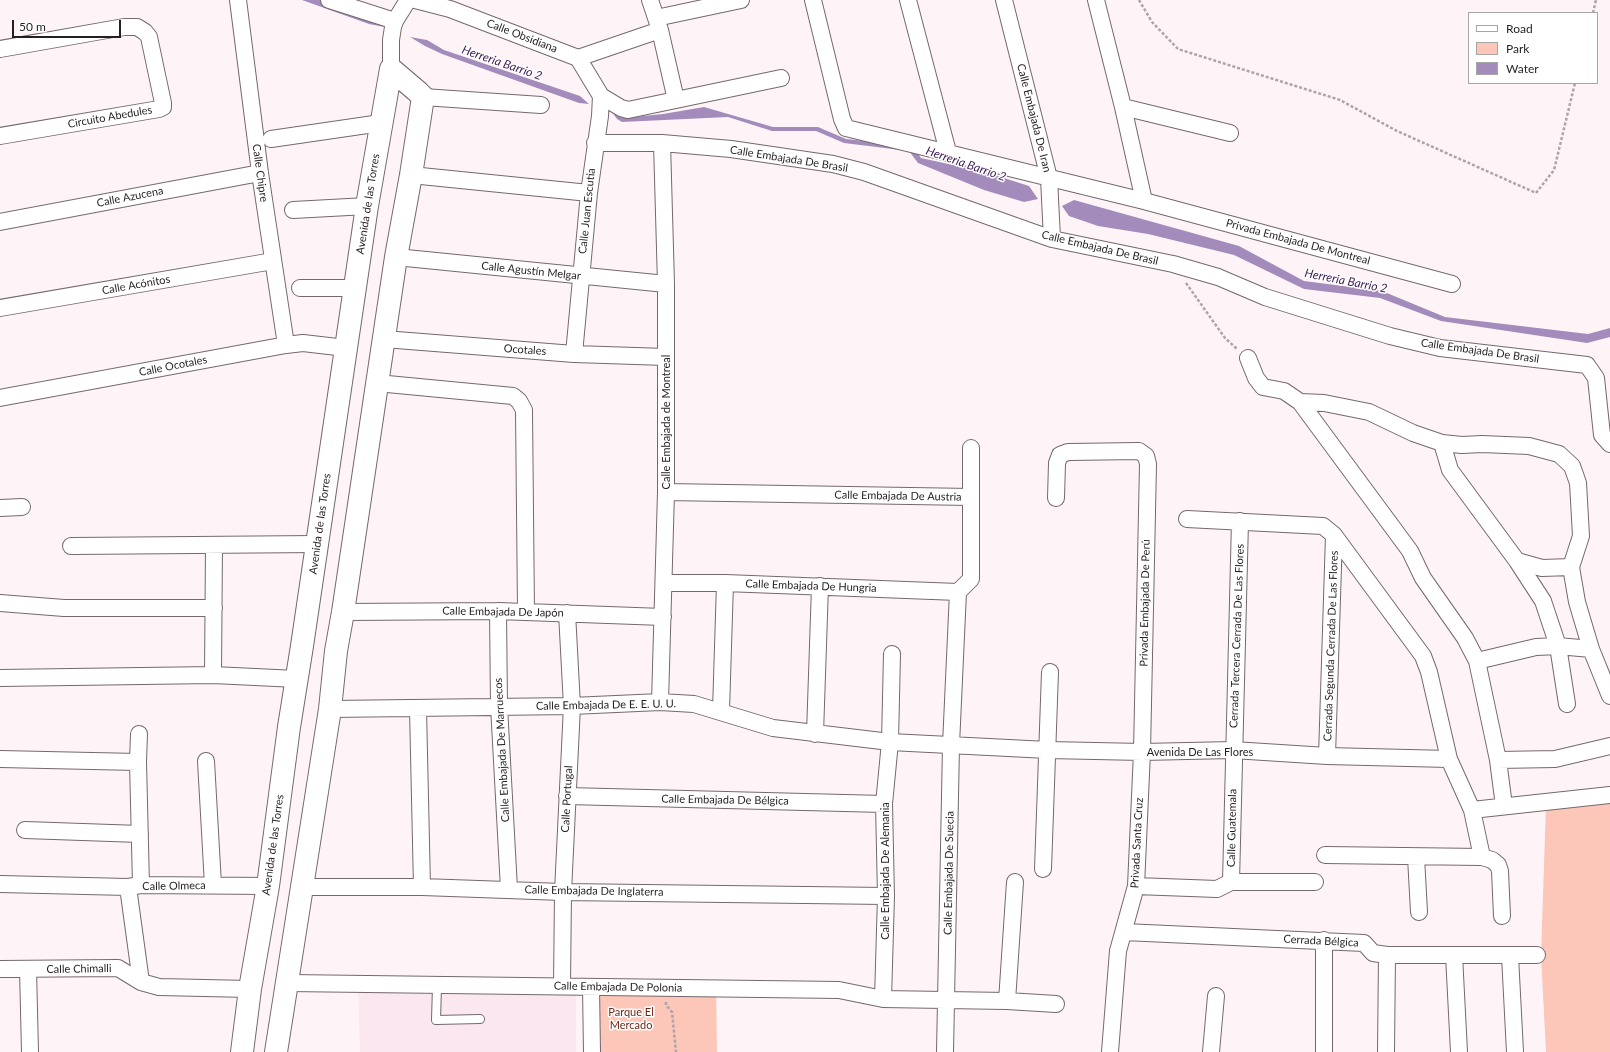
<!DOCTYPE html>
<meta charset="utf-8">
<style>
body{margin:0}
#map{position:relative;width:1610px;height:1052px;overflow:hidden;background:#fef4f8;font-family:Lato,sans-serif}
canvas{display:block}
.legend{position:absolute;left:1468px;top:12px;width:130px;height:72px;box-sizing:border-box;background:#fff;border:1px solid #a7a5a6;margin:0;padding:5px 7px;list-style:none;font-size:12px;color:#241f21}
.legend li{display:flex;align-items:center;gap:8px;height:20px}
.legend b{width:20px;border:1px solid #a7a5a6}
.scale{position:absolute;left:12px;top:20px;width:109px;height:18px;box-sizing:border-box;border:2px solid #241f21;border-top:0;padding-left:5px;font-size:12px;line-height:14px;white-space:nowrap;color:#241f21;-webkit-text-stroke:3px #fff;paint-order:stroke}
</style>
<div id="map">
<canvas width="1610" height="1052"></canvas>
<ul class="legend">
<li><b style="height:5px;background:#fff"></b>Road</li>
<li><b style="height:11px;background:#fcc6b9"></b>Park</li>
<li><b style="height:11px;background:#a38cbb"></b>Water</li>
</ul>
<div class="scale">50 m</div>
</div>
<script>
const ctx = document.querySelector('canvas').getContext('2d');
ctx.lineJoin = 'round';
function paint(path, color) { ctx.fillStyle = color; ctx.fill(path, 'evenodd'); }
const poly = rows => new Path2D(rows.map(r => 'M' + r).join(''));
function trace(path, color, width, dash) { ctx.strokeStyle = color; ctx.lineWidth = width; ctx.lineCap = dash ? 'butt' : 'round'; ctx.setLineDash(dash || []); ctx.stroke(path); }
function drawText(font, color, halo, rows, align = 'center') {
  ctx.font = font + ' Lato,sans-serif'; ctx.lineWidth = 3; ctx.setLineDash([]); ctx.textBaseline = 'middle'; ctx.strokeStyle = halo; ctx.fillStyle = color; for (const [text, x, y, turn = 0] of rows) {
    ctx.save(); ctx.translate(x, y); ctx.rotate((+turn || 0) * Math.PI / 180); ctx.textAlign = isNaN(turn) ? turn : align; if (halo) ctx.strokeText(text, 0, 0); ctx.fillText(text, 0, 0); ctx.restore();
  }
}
paint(poly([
 [358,984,576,987,576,1052,360,1052]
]), '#fae7ef');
paint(poly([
 [1610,796,1610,1052,1546,1052,1541,956,1546,804],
 [596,983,716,987,717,1052,598,1052]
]), '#fcc6b9');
paint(poly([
 [302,0,320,0,371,19,385,27,369,24],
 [410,37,427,40,444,50,580,96,589,104,579,103,442,54,425,46],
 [704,107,773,127,818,127,846,139,913,146,921,158,985,172,1029,186,1038,199,1024,202,984,190,918,163,909,151,844,143,816,131,772,131,728,117,622,122,617,119,612,112,618,114,623,118,663,114],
 [1074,200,1239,246,1304,281,1382,291,1445,317,1588,334,1610,328,1610,337,1587,343,1441,321,1380,298,1304,289,1234,255,1148,234,1098,226,1069,216,1062,206]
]), '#a38cbb');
const lane = poly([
 [437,986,436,1020,480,1019]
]);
const street = poly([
 [238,0,260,173,286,345],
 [329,0,395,21],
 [415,0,450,9,578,58,601,96,600,116,589,193,574,354],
 [650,0,660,30,676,100],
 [813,0,842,119,846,128,1144,201,1452,284],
 [908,0,948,152],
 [1004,0,1049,178,1052,239],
 [1096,0,1123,107,1144,201],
 [656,18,741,0],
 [0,49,124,27,137,27,145,32,149,37,163,103,163,107,159,109,0,136],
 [578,58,660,30],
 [391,69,391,40,393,27,395,21,408,0],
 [601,96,621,108,628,110,781,78],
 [423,97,541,105],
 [1123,107,1230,133],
 [271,139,381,123],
 [595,143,662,143,731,149,833,164,864,172,1052,239,1173,264,1218,277,1265,297,1390,336,1440,348,1587,365,1596,378,1602,435,1610,444],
 [411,175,589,193],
 [293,210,367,206],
 [0,222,260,173],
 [396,257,666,284],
 [300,288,355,288],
 [0,308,273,261],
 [384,339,574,354,666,357],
 [1248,358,1256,378,1263,387,1284,391,1300,402,1410,551,1423,578,1465,638,1477,661,1498,760,1504,806],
 [377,383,513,396,519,401,524,410,526,612],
 [0,398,286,345,303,343,346,348],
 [1300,402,1324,403,1369,412,1413,433,1442,443,1462,445,1482,444,1529,446,1559,454,1572,466,1578,483,1581,536,1571,567,1577,602,1591,649,1610,696],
 [1442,443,1450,470,1517,561,1543,601,1558,646,1567,704],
 [666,492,971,497],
 [1056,498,1057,463,1060,455,1068,452,1139,451,1146,456,1148,464,1142,752,1136,886,1118,951,1110,1052],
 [0,508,22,507],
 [1187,519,1323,526,1334,535,1423,656,1429,672,1449,759,1472,810,1482,857,1492,860,1498,865,1500,871,1502,916],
 [71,546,317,544],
 [1517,561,1542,568,1571,567],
 [664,583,725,583,958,592],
 [0,603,64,608,214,608],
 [498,611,499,706,509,889],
 [343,612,498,611,663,617],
 [1477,661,1536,647,1558,646,1591,649],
 [213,675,214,545],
 [0,678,213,675,297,679],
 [660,702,666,492,666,284,662,143],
 [330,709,572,706,660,702,694,704,773,728,890,742,1048,750,1142,752,1233,750,1327,756,1449,759],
 [418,709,422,887],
 [721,711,725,583],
 [139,734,138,762,141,885],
 [815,734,820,586],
 [1327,756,1334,535],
 [0,759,138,762],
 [1498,760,1555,759,1610,746],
 [206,761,213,885],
 [567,796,884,804],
 [1472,810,1610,795],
 [25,830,140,834],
 [1325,855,1482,857],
 [1416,857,1419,912],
 [1043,869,1050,672],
 [1231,882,1240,521],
 [0,884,128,887,141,885,268,886],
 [1136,886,1217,889,1231,882,1315,882],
 [128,887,141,982],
 [302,887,422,887,563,892,886,896],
 [1124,932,1364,943,1373,953,1387,955,1537,955],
 [1324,940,1324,1052],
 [1454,955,1459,1052],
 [1510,956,1515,1052],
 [0,969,118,968,141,982,159,987,250,989],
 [28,969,30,1052],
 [288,983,839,990,883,999,1007,1001,1056,1004],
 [562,986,563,892,572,706,567,613],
 [591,987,592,1052],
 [883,999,886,896,884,804,890,742,892,654],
 [1007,1001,1015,882],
 [945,1052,951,745,958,592,971,579,971,448],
 [1211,1052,1216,996],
 [1386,1052,1387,955]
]);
const secondary = poly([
 [242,1052,250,989,268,886,289,727,302,646,367,206,391,69,418,92,423,97,411,175,396,257,343,612,336,651,330,709,276,1052]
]);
trace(lane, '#75686d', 10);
trace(street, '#75686d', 18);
trace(secondary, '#75686d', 24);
trace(poly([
 [1139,0,1152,22,1178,49,1340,100,1397,131,1536,193,1554,170,1575,83],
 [1593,13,1596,0],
 [1186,283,1225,338,1237,349],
 [666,1002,666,1005,672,1012,676,1052]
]), '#aca4a7', 2.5, [3, 2]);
trace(lane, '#fff', 8);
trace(street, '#fff', 16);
trace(secondary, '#fff', 22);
drawText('11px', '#241f21', '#fff', [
 ["Calle Obsidiana",522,36,21],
 ["Circuito Abedules",110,117,-10],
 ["Calle Embajada De Iran",1034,118,76],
 ["Calle Embajada De Brasil",789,159,9],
 ["Calle Chipre",260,173,82],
 ["Calle Azucena",130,197,-11],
 ["Avenida de las Torres",368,204,-81],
 ["Calle Juan Escutia",587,211,-84],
 ["Privada Embajada De Montreal",1298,242,15],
 ["Calle Embajada De Brasil",1100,248,13],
 ["Calle Agustín Melgar",531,271,6],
 ["Calle Acónitos",136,285,-10],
 ["Ocotales",525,350,4],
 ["Calle Embajada De Brasil",1480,351,8],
 ["Calle Ocotales",173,366,-11],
 ["Calle Embajada de Montreal",666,422,-90],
 ["Calle Embajada De Austria",898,496,1],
 ["Avenida de las Torres",320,524,-82],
 ["Calle Embajada De Hungria",811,586,2],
 ["Privada Embajada De Perú",1145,603,-89],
 ["Calle Embajada De Japón",503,612,1],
 ["Cerrada Tercera Cerrada De Las Flores",1237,636,-88],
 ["Cerrada Segunda Cerrada De Las Flores",1331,646,-88],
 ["Calle Embajada De E. E. U. U.",606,705,-1],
 ["Calle Embajada De Marruecos",502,750,-93],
 ["Avenida De Las Flores",1200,752],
 ["Calle Portugal",567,799,-87],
 ["Calle Embajada De Bélgica",725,800,1],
 ["Calle Guatemala",1232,828,-89],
 ["Privada Santa Cruz",1137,843,-87],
 ["Avenida de las Torres",273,845,-82],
 ["Calle Embajada De Alemania",885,871,-90],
 ["Calle Embajada De Suecia",949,873,-89],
 ["Calle Olmeca",174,886,-1],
 ["Calle Embajada De Inglaterra",594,891,1],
 ["Cerrada Bélgica",1321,941,3],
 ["Calle Chimalli",79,969,-1],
 ["Calle Embajada De Polonia",618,987,1]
]);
drawText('11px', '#6d2919', '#fff', [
 ["Parque El",631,1012],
 ["Mercado",631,1025]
]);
drawText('italic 12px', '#3c1d56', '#fff', [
 ["Herreria Barrio 2",502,63,19],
 ["Herreria Barrio 2",966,164,19],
 ["Herreria Barrio 2",1346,281,11]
]);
</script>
